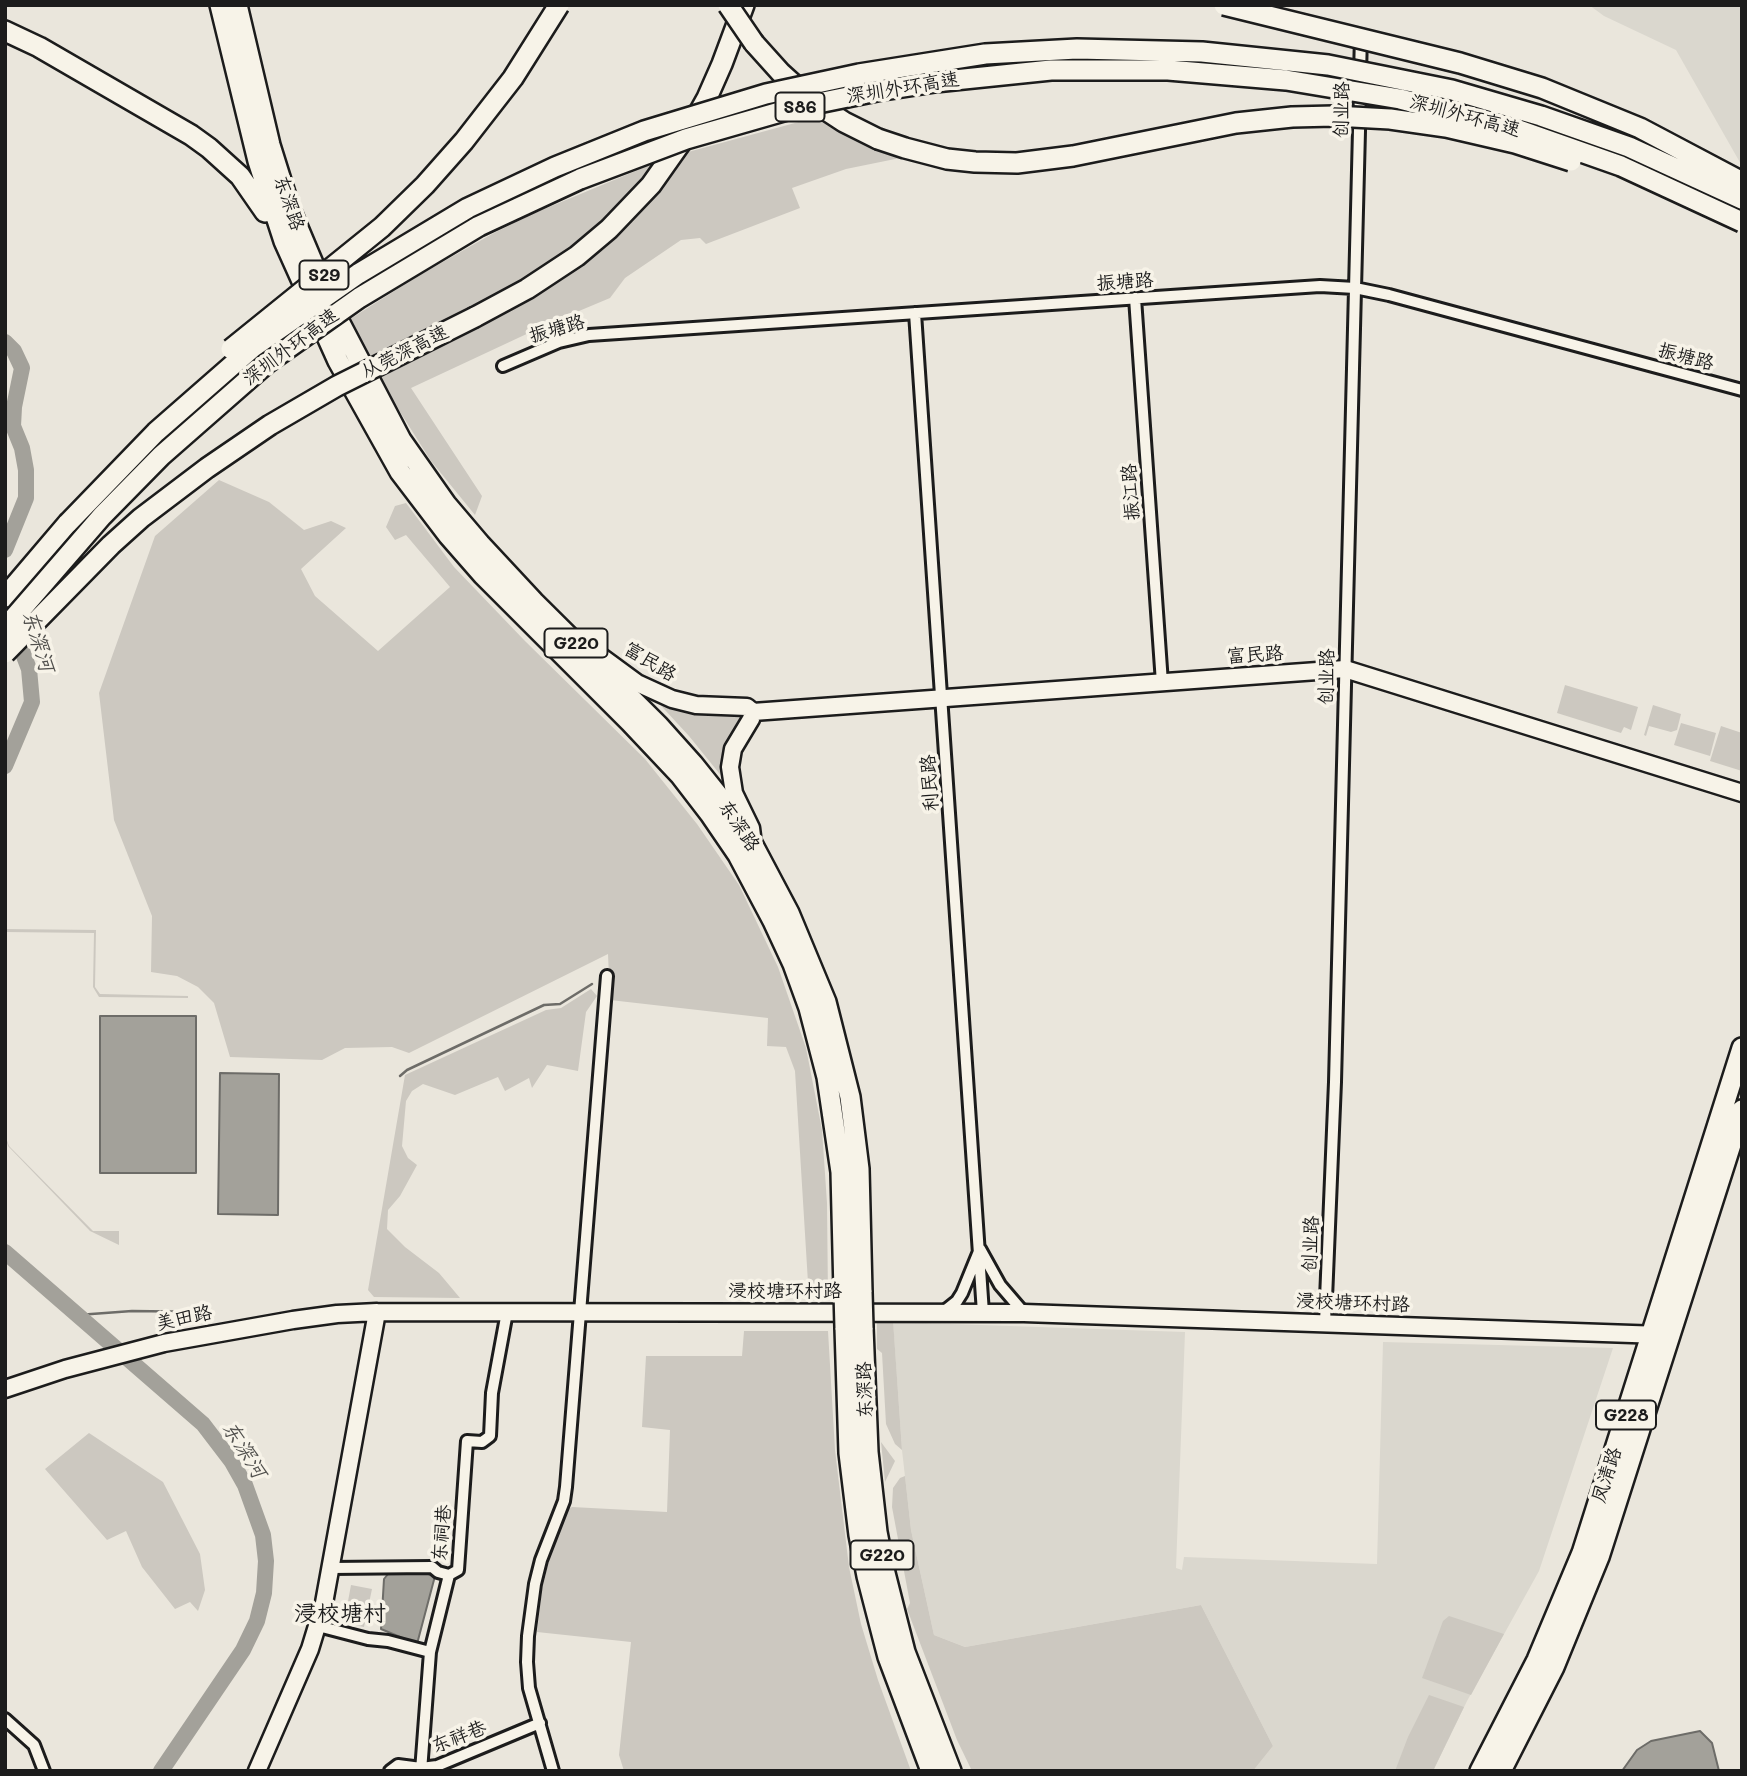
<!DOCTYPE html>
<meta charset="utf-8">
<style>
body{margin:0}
#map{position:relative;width:1747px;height:1776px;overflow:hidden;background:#eae6dc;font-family:Mali,sans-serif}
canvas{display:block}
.frame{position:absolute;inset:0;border:7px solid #1c1c1c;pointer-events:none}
</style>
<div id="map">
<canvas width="1747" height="1776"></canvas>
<div class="frame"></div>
</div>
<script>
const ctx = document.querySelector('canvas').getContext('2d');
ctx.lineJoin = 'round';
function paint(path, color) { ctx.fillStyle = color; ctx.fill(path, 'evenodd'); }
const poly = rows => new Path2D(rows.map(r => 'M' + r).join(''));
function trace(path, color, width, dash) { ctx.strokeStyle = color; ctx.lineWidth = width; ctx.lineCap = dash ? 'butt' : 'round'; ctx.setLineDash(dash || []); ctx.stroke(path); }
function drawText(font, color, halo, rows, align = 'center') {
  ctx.font = font + ' Mali,"LXGW WenKai TC",sans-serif'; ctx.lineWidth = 7; ctx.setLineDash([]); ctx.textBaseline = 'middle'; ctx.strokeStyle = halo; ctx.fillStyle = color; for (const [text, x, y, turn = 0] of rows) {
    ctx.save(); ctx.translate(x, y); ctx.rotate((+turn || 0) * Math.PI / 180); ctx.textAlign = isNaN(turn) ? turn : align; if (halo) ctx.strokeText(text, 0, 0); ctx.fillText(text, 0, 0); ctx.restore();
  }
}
paint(poly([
 [1589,5,1742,5,1742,166,1676,50,1604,16],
 [893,1322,1185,1332,1176,1568,1182,1570,1184,1557,1377,1564,1383,1342,1613,1348,1539,1571,1467,1701,1433,1771,1253,1771,1273,1746,1201,1605,965,1647,934,1635,911,1530,902,1450]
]), '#dad7ce');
paint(poly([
 [817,117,900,158,846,169,792,188,800,208,706,244,700,238,681,240,625,278,610,298,548,324,411,388,482,496,475,515,431,461,378,377,480,327,573,272,614,239,652,200,688,152],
 [650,165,654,169,594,232,523,283,369,360,347,321,418,276,492,234,530,215],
 [219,480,269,502,304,530,331,521,346,528,301,569,315,596,378,651,450,587,406,535,395,540,386,527,395,506,406,503,454,567,525,641,645,759,697,824,739,885,778,967,806,1048,822,1130,827,1203,828,1298,809,1299,795,1071,786,1047,767,1046,768,1018,610,1000,608,954,409,1053,392,1047,345,1048,322,1060,230,1057,214,1003,198,987,177,976,151,972,152,916,114,820,99,693,155,536],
 [1565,685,1638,707,1631,730,1624,727,1621,733,1557,713],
 [653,697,742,714,742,722,725,777,723,778,689,736],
 [1653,705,1681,714,1677,730,1671,732,1649,726,1646,736,1644,735],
 [1681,723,1716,733,1710,756,1674,745],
 [1721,726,1742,733,1742,771,1710,761],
 [5,929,96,930,95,987,100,994,188,996,188,998,99,997,93,987,94,933,5,932],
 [591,989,597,996,586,1012,578,1071,547,1065,532,1088,529,1078,505,1091,498,1077,455,1095,423,1084,412,1091,406,1101,402,1146,408,1158,417,1165,400,1196,388,1210,387,1229,405,1247,439,1273,460,1298,374,1297,368,1290,405,1075,546,1010,561,1008],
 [5,1135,9,1146,93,1231,119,1231,119,1245,90,1231,8,1146],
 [877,1320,893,1320,902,1450,895,1444,886,1424,882,1353,877,1349],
 [744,1331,828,1331,835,1450,849,1567,861,1624,878,1680,911,1771,624,1771,619,1755,631,1642,537,1632,542,1590,551,1551,565,1511,572,1507,667,1512,670,1430,642,1427,646,1356,742,1356],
 [89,1433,163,1482,200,1554,205,1590,198,1611,190,1602,175,1609,142,1567,126,1531,107,1540,45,1469],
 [881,1442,895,1461,885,1482],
 [905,1476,911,1530,934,1635,965,1647,1201,1605,1273,1746,1253,1771,972,1771,957,1740,907,1609,910,1603,892,1507,893,1488,900,1478],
 [351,1585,372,1589,364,1627,344,1623],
 [1449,1616,1504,1634,1471,1695,1422,1678,1443,1621],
 [1429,1695,1464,1707,1433,1771,1395,1771,1408,1737]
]), '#ccc8c0');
const water = poly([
 [100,1016,196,1016,196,1173,100,1173,100,1016],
 [220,1073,279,1074,278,1215,218,1214,220,1073],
 [388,1574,428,1574,435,1576,417,1644,381,1629,384,1579,388,1574],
 [1700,1731,1712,1743,1719,1771,1622,1771,1637,1750,1651,1741,1700,1731]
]);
paint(water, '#a3a19a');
trace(water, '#6d6c68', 2);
trace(poly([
 [400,1076,407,1070,544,1005,560,1004,592,984],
 [78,1315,132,1311,209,1312]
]), '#6d6c68', 2.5);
trace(poly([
 [5,342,14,351,22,368,14,407,13,426,22,448,26,470,26,498,5,550],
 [5,607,29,669,32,702,5,766],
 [5,1252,203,1424,232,1462,245,1485,263,1535,266,1561,264,1593,257,1621,243,1650,161,1771]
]), '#a3a19a', 16);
const street = poly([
 [1360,75,1361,35],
 [1135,298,1162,683],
 [915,313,983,1313],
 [503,366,559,342,589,335,1320,286,1355,288,1389,295,1742,390],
 [942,1313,957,1301,962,1293,980,1249,1000,1285,1024,1313],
 [1325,1323,1335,1082,1360,91],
 [331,1568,432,1567,438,1572,449,1575],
 [318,1626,368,1639,388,1641,430,1652],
 [5,1719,34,1745,44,1771],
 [390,1771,398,1765,421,1768,437,1766,540,1723],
 [421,1771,430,1652,449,1575,458,1570,467,1441,482,1442,490,1436,492,1393,507,1312],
 [553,1771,529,1688,527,1662,528,1636,535,1584,541,1560,564,1501,566,1487,607,976]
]);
const secondary = poly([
 [588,647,637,683,672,699,696,705,747,707,753,712,751,719,733,749,730,767,734,793,751,828,752,836],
 [753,712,1345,669,1742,793],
 [5,1389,65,1369,164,1343,293,1320,337,1314,377,1312],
 [257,1771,310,1649,324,1603,377,1312,1024,1313,1661,1335]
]);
const highway = poly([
 [220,5,258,161,284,241,338,361,400,472,448,535,483,575,630,722,680,775,710,814,738,855,773,921,793,964,809,1008,827,1077,841,1172,844,1292],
 [237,5,270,145,290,209,331,306,401,440,446,504,480,544,534,602,659,726,693,764,725,804,753,845,789,913,826,1002,850,1097,859,1169,862,1292],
 [5,31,39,47,191,135,209,148,240,176,265,212],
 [754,43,781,73,812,101,844,122,878,139],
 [475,317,527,289,577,256,609,229,651,185,687,134,707,98,722,64,744,5],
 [5,597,68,523],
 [845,1328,849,1453,859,1535,867,1576,888,1657,931,1771],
 [863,1328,868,1452,877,1532,885,1573,905,1652,951,1771],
 [1480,1771,1537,1660,1582,1553,1742,1048],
 [1501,1771,1554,1667,1599,1557,1742,1110]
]);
trace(street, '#1c1c1c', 16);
trace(secondary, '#1c1c1c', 21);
trace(highway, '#1c1c1c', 24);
trace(street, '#f7f3e8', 10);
trace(secondary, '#f7f3e8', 16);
trace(highway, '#f7f3e8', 19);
const highwayBridge = poly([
 [728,5,754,43],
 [1224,5,1460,63,1542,88,1640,128,1742,182],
 [878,139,905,148,947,159,975,162,1017,163,1073,156,1236,123,1292,117,1334,116,1390,119,1446,127,1515,143,1571,161],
 [231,349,382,227,425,185,464,141,513,78,559,5],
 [68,523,156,432,252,348,358,274,468,208,555,167,644,131,766,94,859,74,985,54,1077,49,1202,52,1328,65,1452,90,1541,116,1629,147,1742,199],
 [5,628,102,516,161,456,267,363,359,298,479,226,580,179,686,139,794,108,877,91,935,82,1051,70,1168,70,1286,80,1400,99,1513,128,1621,166,1742,222],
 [5,653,111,545,141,518,207,468,270,425,337,386,475,317],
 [844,1292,845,1328],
 [862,1292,863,1328]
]);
trace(highwayBridge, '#1c1c1c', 24, []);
trace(highwayBridge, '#f7f3e8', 19);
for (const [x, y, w] of [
 [800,107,49],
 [324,275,49],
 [576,643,63],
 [1626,1415,60],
 [882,1555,63]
]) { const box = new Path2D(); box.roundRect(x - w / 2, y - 14.5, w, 29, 5); ctx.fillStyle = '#f7f3e8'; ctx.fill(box); trace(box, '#1c1c1c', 2); }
drawText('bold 18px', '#1c1c1c', null, [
 ["S86",800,107],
 ["S29",324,275],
 ["G220",576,643],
 ["G228",1626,1415],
 ["G220",882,1555]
]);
drawText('19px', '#1c1c1c', '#f7f3e8', [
 ["深圳外环高速",903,88,-9],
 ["创业路",1342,110,-89],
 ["深圳外环高速",1465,116,15],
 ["东深路",289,203,71],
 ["振塘路",1125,282,-4],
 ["振塘路",557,329,-16],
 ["深圳外环高速",291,347,-37],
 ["从莞深高速",405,352,-27],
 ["振塘路",1686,357,15],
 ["振江路",1131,492,-94],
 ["富民路",1255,655,-4],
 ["富民路",650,662,31],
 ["创业路",1327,677,-89],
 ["利民路",930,783,-94],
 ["东深路",739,826,56],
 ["创业路",1311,1244,-88],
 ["浸校塘环村路",785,1291],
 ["浸校塘环村路",1353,1303,2],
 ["美田路",184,1318,-12],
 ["东深路",865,1390,-92],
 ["凤清路",1607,1475,-72],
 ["东祠巷",442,1533,-85],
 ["东祥巷",459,1737,-21]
]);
drawText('italic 21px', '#52514e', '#f7f3e8', [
 ["东深河",38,641,73],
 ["东深河",244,1450,58]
]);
drawText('23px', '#1c1c1c', '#f7f3e8', [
 ["浸校塘村",340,1614]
]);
</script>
